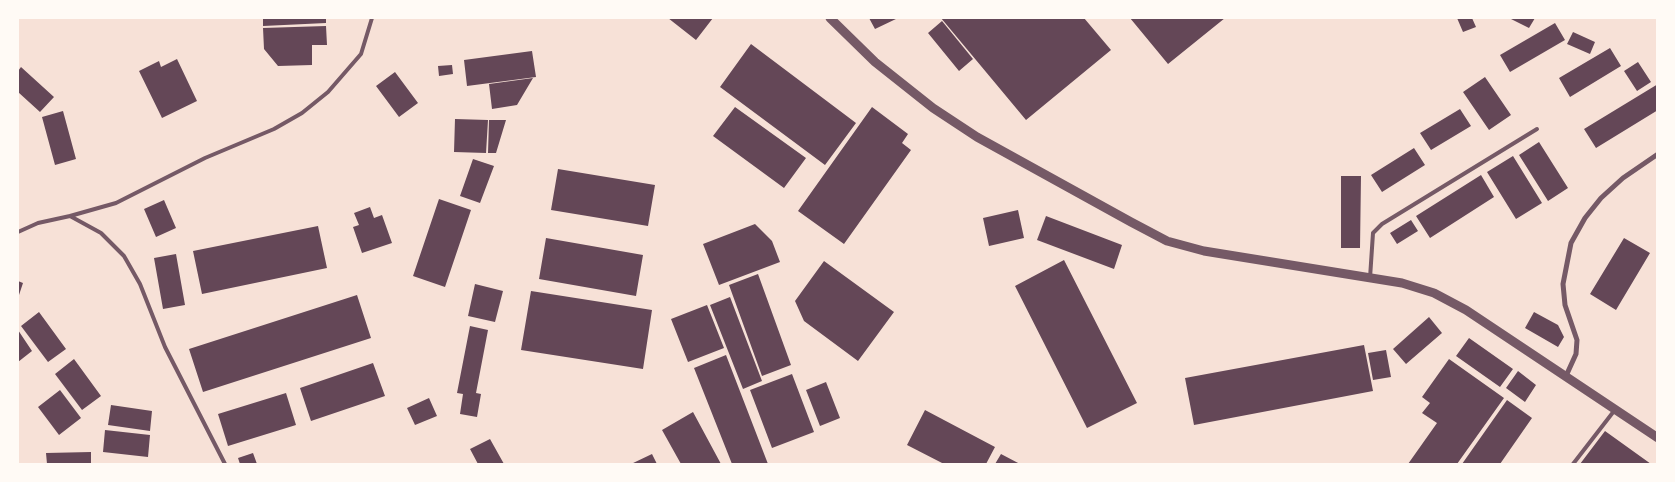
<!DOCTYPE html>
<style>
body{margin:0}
#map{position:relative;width:1675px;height:482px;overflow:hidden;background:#f7e1d7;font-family:Raleway,sans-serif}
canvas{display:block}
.frame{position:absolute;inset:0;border:19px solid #fffaf5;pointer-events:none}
</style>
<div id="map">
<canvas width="1675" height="482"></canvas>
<div class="frame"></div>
</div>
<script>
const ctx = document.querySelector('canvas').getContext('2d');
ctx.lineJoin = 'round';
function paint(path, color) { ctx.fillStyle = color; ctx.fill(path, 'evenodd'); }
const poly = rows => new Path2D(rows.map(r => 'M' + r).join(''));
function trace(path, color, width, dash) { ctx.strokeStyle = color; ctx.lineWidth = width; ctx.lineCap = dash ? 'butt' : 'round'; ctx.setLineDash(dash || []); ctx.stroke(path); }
paint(poly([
 [263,18,326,18,326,23,263,26],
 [668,18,713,18,696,40],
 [869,18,898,18,875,29],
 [941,18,1084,18,1111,50,1026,120],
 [1130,18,1225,18,1168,64],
 [1457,18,1472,18,1476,27,1463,32],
 [1509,18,1535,18,1529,28],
 [942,21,973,59,959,71,928,33],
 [1555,23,1565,40,1510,72,1500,55],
 [326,26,327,45,312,45,312,65,278,66,264,49,263,28],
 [1573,32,1595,42,1590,54,1567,44],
 [751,44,856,123,825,165,720,87],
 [1610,48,1621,66,1570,97,1559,78],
 [532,51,536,77,467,86,464,60],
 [177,59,197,101,162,118,139,71,159,61,161,67],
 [1638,62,1651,82,1637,91,1624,71],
 [452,65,453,74,439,76,438,66],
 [21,67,54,97,40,112,18,92,18,71],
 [395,72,418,103,399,117,376,86],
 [1485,77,1511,115,1489,130,1463,92],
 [533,78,517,105,492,109,489,84],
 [1658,84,1658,110,1596,148,1584,129],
 [735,107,806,158,784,188,713,136],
 [872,107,908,134,902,143,911,150,844,244,798,211],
 [1460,109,1471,126,1431,150,1420,133],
 [63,111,76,159,55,165,42,117],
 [455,119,488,120,486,153,454,152],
 [489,120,506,120,496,153,488,153],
 [1539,142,1568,188,1548,201,1519,155],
 [1414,148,1425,165,1382,192,1371,175],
 [1513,156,1542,203,1516,219,1487,172],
 [473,159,494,166,480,203,460,196],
 [558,169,655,185,648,226,551,210],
 [1481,175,1494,197,1430,238,1416,216],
 [1341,176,1361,176,1360,248,1341,248],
 [439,199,471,210,445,287,413,276],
 [164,200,176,228,156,237,144,209],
 [370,207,374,218,382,215,392,243,362,253,353,227,359,225,354,213],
 [1018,210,1024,238,989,246,983,218],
 [1046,216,1122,245,1114,269,1037,240],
 [1411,220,1418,231,1397,244,1390,233],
 [755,224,772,241,780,262,719,285,703,244],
 [318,226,327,268,202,294,193,251],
 [546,238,643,255,636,296,539,279],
 [1624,238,1650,253,1616,310,1590,294],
 [176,254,185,305,163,309,154,258],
 [1064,260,1137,403,1087,428,1015,286],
 [824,261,894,312,858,361,804,321,795,301],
 [758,274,791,365,762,376,729,285],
 [18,281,23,283,18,298],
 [475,284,503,291,495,322,468,316],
 [531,291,652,310,643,369,521,350],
 [357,295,371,338,203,392,189,349],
 [730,297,762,381,743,389,710,305],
 [707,305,724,348,688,362,671,319],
 [39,312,66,349,48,362,21,326],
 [1534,312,1558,325,1564,337,1558,347,1525,328],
 [1429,317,1442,333,1406,364,1393,349],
 [470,326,488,330,476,393,481,394,477,417,460,414,463,394,457,393],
 [18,330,32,351,18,362],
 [1469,338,1513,369,1500,387,1456,356],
 [1364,345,1373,391,1194,425,1185,378],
 [1386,350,1391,377,1373,380,1368,353],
 [726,355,768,464,732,464,694,368],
 [74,359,101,396,82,410,55,374],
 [1449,359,1504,398,1457,464,1408,464,1437,423,1422,413,1430,403,1422,397],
 [373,363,385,396,311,421,300,388],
 [1518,371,1536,385,1525,402,1506,388],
 [792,374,814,432,772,448,750,390],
 [826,382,840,418,820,426,806,390],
 [60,390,81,418,59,435,38,407],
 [286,393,296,425,228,446,218,414],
 [429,398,437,416,415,425,407,408],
 [1507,400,1532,418,1500,464,1462,464],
 [111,405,152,411,150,431,108,425],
 [925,410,995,447,986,464,944,464,907,445],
 [693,412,721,464,681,464,662,430],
 [105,430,150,435,148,457,103,452],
 [1605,431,1651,464,1580,464],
 [490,439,504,464,478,464,470,449],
 [91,452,91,464,47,464,46,453],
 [253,453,257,464,240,464,238,458],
 [652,454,657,464,631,464],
 [1001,454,1020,464,995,464]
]), '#644757');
trace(poly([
 [70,216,116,203,205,158,274,129,302,113,328,92,361,54,372,18],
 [18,232,38,223,70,216,101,233,124,256,140,284,165,347,225,464],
 [1370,278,1373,233,1382,224,1537,129],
 [1573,464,1614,411]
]), '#755966', 4);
trace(poly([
 [1566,376,1576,354,1577,340,1565,305,1563,284,1571,243,1585,218,1601,198,1623,178,1658,154]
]), '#755966', 5);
trace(poly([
 [830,18,875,62,933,108,977,137,1131,222,1167,241,1204,251,1402,283,1434,293,1466,310,1658,438]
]), '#755966', 9);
</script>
